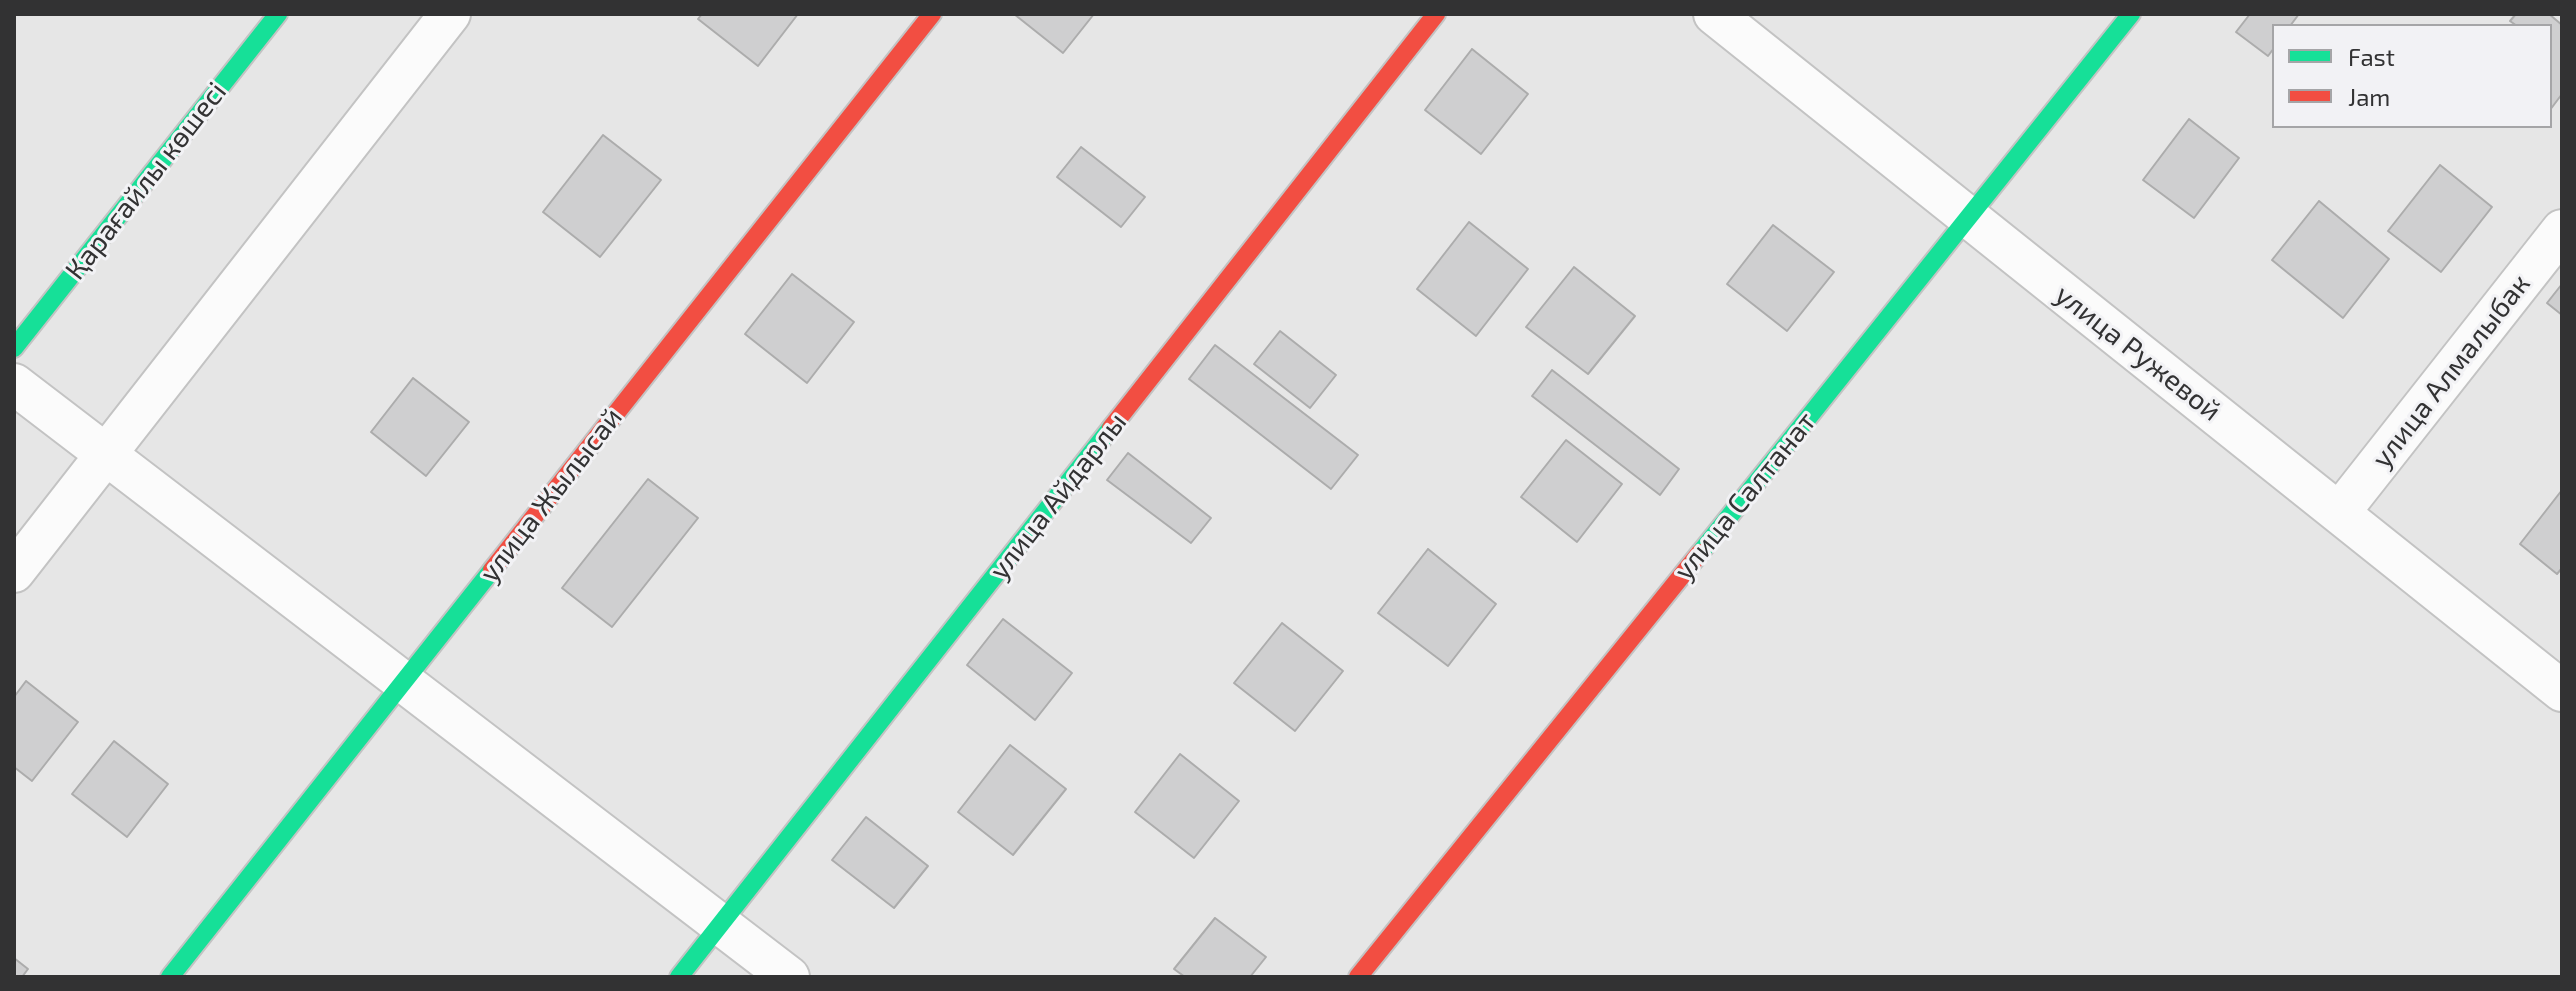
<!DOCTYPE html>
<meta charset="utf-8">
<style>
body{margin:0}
#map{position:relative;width:2576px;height:991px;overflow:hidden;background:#e6e6e6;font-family:"Exo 2",sans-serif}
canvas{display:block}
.frame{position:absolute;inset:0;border:16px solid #323233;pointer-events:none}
.legend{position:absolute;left:2272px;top:24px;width:280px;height:104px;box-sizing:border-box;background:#f2f2f5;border:2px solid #a5a5a7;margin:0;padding:10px 14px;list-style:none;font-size:24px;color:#323233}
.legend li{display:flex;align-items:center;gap:16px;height:40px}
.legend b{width:40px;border:2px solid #a5a5a7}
</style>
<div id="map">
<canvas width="2576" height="991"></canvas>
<div class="frame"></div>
<ul class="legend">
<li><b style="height:10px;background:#16e098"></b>Fast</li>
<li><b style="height:10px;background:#f24e42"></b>Jam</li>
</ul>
</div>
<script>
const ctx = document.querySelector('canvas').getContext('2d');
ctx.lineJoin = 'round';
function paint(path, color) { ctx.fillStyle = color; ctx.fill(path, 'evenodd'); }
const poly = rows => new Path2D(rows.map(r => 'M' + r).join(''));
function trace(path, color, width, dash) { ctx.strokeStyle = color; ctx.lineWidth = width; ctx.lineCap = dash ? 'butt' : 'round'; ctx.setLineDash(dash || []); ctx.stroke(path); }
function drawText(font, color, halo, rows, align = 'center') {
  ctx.font = font + ' "Exo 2",sans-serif'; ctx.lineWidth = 6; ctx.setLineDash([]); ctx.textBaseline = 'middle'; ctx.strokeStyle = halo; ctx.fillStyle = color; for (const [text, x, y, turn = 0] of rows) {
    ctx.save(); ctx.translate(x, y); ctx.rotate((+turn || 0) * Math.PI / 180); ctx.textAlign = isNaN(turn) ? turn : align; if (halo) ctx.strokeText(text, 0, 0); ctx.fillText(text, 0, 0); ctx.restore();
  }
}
const building = poly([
 [702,14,798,14,758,66,698,19,702,14],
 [1014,14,1094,14,1063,53,1014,14],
 [2250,14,2299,14,2290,26,2274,26,2274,48,2268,56,2236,32,2250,14],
 [2516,14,2549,14,2562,25,2562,94,2550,110,2550,26,2517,26,2510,21,2516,14],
 [1472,49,1528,94,1481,154,1425,110,1472,49],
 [2189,119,2239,158,2194,218,2143,180,2189,119],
 [603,135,661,180,600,257,543,212,603,135],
 [1081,147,1145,197,1121,227,1057,177,1081,147],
 [2440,165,2492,207,2441,272,2388,231,2440,165],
 [2319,201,2389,259,2343,318,2272,260,2319,201],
 [1469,222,1528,269,1476,336,1417,289,1469,222],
 [1773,225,1834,272,1787,331,1727,284,1773,225],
 [1574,267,1635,316,1588,374,1526,327,1574,267],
 [792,274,854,322,807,383,745,334,792,274],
 [2562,284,2562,315,2547,303,2562,284],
 [1280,331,1336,375,1310,408,1254,364,1280,331],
 [1215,345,1358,455,1331,489,1189,379,1215,345],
 [1552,370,1679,469,1660,495,1532,396,1552,370],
 [413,378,469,422,426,476,371,432,413,378],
 [1566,440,1622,484,1577,542,1521,497,1566,440],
 [1128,453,1211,518,1191,543,1107,480,1128,453],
 [648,479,698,518,612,627,562,588,648,479],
 [2562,490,2562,568,2557,574,2520,544,2562,490],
 [1428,549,1496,604,1448,666,1378,613,1428,549],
 [1003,619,1072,673,1035,720,967,665,1003,619],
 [1282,623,1343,671,1295,731,1234,683,1282,623],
 [26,681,78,722,32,781,14,767,14,697,26,681],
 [114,741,168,784,127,837,72,794,114,741],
 [1010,745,1066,789,1013,855,958,812,1010,745],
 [1180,754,1239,801,1194,858,1135,812,1180,754],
 [866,817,928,866,894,908,832,860,866,817],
 [1215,918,1266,957,1250,977,1185,977,1174,969,1215,918],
 [14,958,28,969,22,977,14,977,14,958]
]);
paint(building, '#cfcfd0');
trace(building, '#acacac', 2);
const street = poly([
 [1714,14,2562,691],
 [14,384,789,977],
 [2339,513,2562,230],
 [14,572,450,14]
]);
const fast = poly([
 [14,348,278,14],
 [1700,553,2131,14],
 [170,977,492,570],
 [679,977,1111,428]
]);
const jam = poly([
 [1111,428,1436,14],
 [492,570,932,14],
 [1358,977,1700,553]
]);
trace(street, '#c3c3c3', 44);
trace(fast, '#c3c3c3', 22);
trace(jam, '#c3c3c3', 22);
trace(street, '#fbfbfb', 40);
trace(fast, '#16e098', 18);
trace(jam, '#f24e42', 18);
drawText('28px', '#323233', '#f2f2f5', [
 ["Қарағайлы көшесі",146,181,-52],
 ["улица Ружевой",2138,353,38],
 ["улица Алмалыбак",2451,371,-52],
 ["улица Жылысай",551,495,-52],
 ["улица Айдарлы",1058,496,-52],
 ["улица Салтанат",1745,496,-51]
]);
</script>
